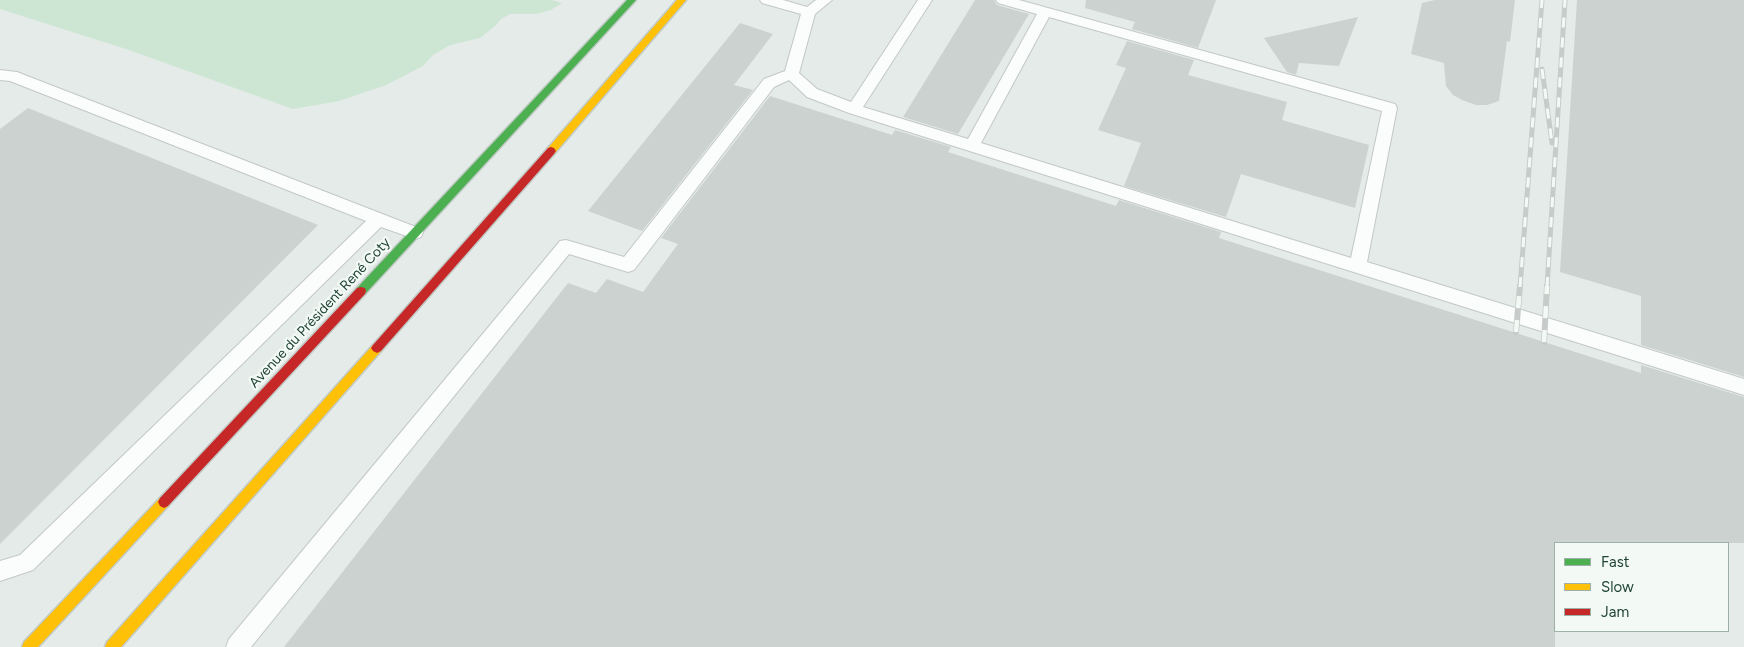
<!DOCTYPE html>
<meta charset="utf-8">
<style>
body{margin:0}
#map{position:relative;width:1744px;height:647px;overflow:hidden;background:#e5ebe8;font-family:Figtree,sans-serif}
canvas{display:block}
.legend{position:absolute;left:1554px;top:542px;width:175px;height:90px;box-sizing:border-box;background:#f3faf6;border:1px solid #9fb0aa;margin:0;padding:6px 9px;list-style:none;font-size:15px;color:#204237}
.legend li{display:flex;align-items:center;gap:10px;height:25px}
.legend b{width:25px;border:1px solid #9fb0aa}
</style>
<div id="map">
<canvas width="1744" height="647"></canvas>
<ul class="legend">
<li><b style="height:6px;background:#4caf50"></b>Fast</li>
<li><b style="height:6px;background:#ffc107"></b>Slow</li>
<li><b style="height:6px;background:#c62828"></b>Jam</li>
</ul>
</div>
<script>
const ctx = document.querySelector('canvas').getContext('2d');
ctx.lineJoin = 'round';
function paint(path, color) { ctx.fillStyle = color; ctx.fill(path, 'evenodd'); }
const poly = rows => new Path2D(rows.map(r => 'M' + r).join(''));
function trace(path, color, width, dash) { ctx.strokeStyle = color; ctx.lineWidth = width; ctx.lineCap = dash ? 'butt' : 'round'; ctx.setLineDash(dash || []); ctx.stroke(path); }
function drawText(font, color, halo, rows, align = 'center') {
  ctx.font = font + ' Figtree,sans-serif'; ctx.lineWidth = 4.5; ctx.setLineDash([]); ctx.textBaseline = 'middle'; ctx.strokeStyle = halo; ctx.fillStyle = color; for (const [text, x, y, turn = 0] of rows) {
    ctx.save(); ctx.translate(x, y); ctx.rotate((+turn || 0) * Math.PI / 180); ctx.textAlign = isNaN(turn) ? turn : align; if (halo) ctx.strokeText(text, 0, 0); ctx.fillText(text, 0, 0); ctx.restore();
  }
}
paint(poly([
 [0,0,551,0,562,3,551,10,536,14,510,14,501,19,494,27,480,38,450,45,433,55,423,66,386,85,339,101,293,109,129,50,0,9]
]), '#cde6d3');
paint(poly([
 [975,0,994,0,997,5,1029,14,958,134,903,117],
 [1086,0,1216,0,1198,48,1132,29,1135,22,1085,8],
 [1435,0,1515,0,1510,42,1507,41,1499,101,1487,105,1476,105,1462,100,1453,95,1446,86,1444,63,1411,54,1422,3],
 [1577,0,1744,0,1744,377,1641,345,1641,296,1560,272],
 [1358,17,1339,66,1299,63,1296,75,1287,72,1264,38],
 [740,23,773,34,734,85,753,90,642,231,588,211],
 [1127,41,1194,60,1188,75,1287,102,1282,120,1369,145,1355,208,1241,174,1226,217,1124,186,1141,143,1098,130,1126,68,1116,65],
 [770,96,892,135,895,130,951,147,948,152,1116,206,1119,200,1221,232,1219,238,1641,373,1641,365,1744,397,1744,543,1555,543,1555,647,284,647,568,283,596,293,607,279,643,292,678,244,661,238],
 [28,108,318,225,0,544,0,129]
]), '#ccd2cf');
const lane = poly([
 [760,0,783,0,807,7,816,0,832,0,815,14,799,73,817,89,851,102,918,0,932,0,863,107,968,139,1037,14,998,3,996,0,1019,0,1395,104,1397,108,1367,262,1744,379,1744,395,849,113,807,97,789,80,774,87,634,270,628,272,569,254,251,647,226,647,229,639,560,241,566,240,624,257,764,79,785,71,801,14,762,3,760,0],
 [1049,17,1382,111,1351,258,981,143,1049,17],
 [0,70,17,72,421,229,423,233,421,237,415,239,381,227,33,570,0,581,0,561,20,555,366,221,10,81,0,80,0,70]
]);
const fast = poly([
 [627,0,636,0,365,294,357,294,356,291,357,288,627,0]
]);
const slow = poly([
 [677,0,686,0,554,154,548,154,546,151,548,148,677,0],
 [377,343,381,345,383,348,381,351,121,647,105,647,107,642,373,345,377,343],
 [164,496,168,498,170,502,168,506,38,647,22,647,24,642,160,498,164,496]
]);
const jam = poly([
 [551,147,554,148,556,151,554,154,381,351,377,353,373,351,371,348,373,345,548,148,551,147],
 [361,287,365,288,366,291,365,294,168,506,164,508,160,506,158,502,160,498,357,288,361,287]
]);
trace(lane, '#c2c8c5', 2);
trace(fast, '#c0c9c5', 3);
trace(slow, '#c0c9c5', 3);
trace(jam, '#c0c9c5', 3);
paint(lane, '#fbfcfc');
paint(fast, '#4caf50');
paint(slow, '#ffc107');
paint(jam, '#c62828');
const railFar1 = poly([
 [1542,69,1552,143],
 [1520,287,1542,0],
 [1547,287,1565,0]
]);
const rail = poly([
 [1516,332,1520,286],
 [1544,342,1547,286]
]);
trace(railFar1, '#c7ccca', 5);
trace(rail, '#c7ccca', 6);
trace(railFar1, '#f3faf6', 3, [10]);
trace(rail, '#f3faf6', 4.5, [12]);
drawText('14px', '#204237', '#f3faf6', [
 ["Avenue du Président René Coty",320,313,-47]
]);
</script>
